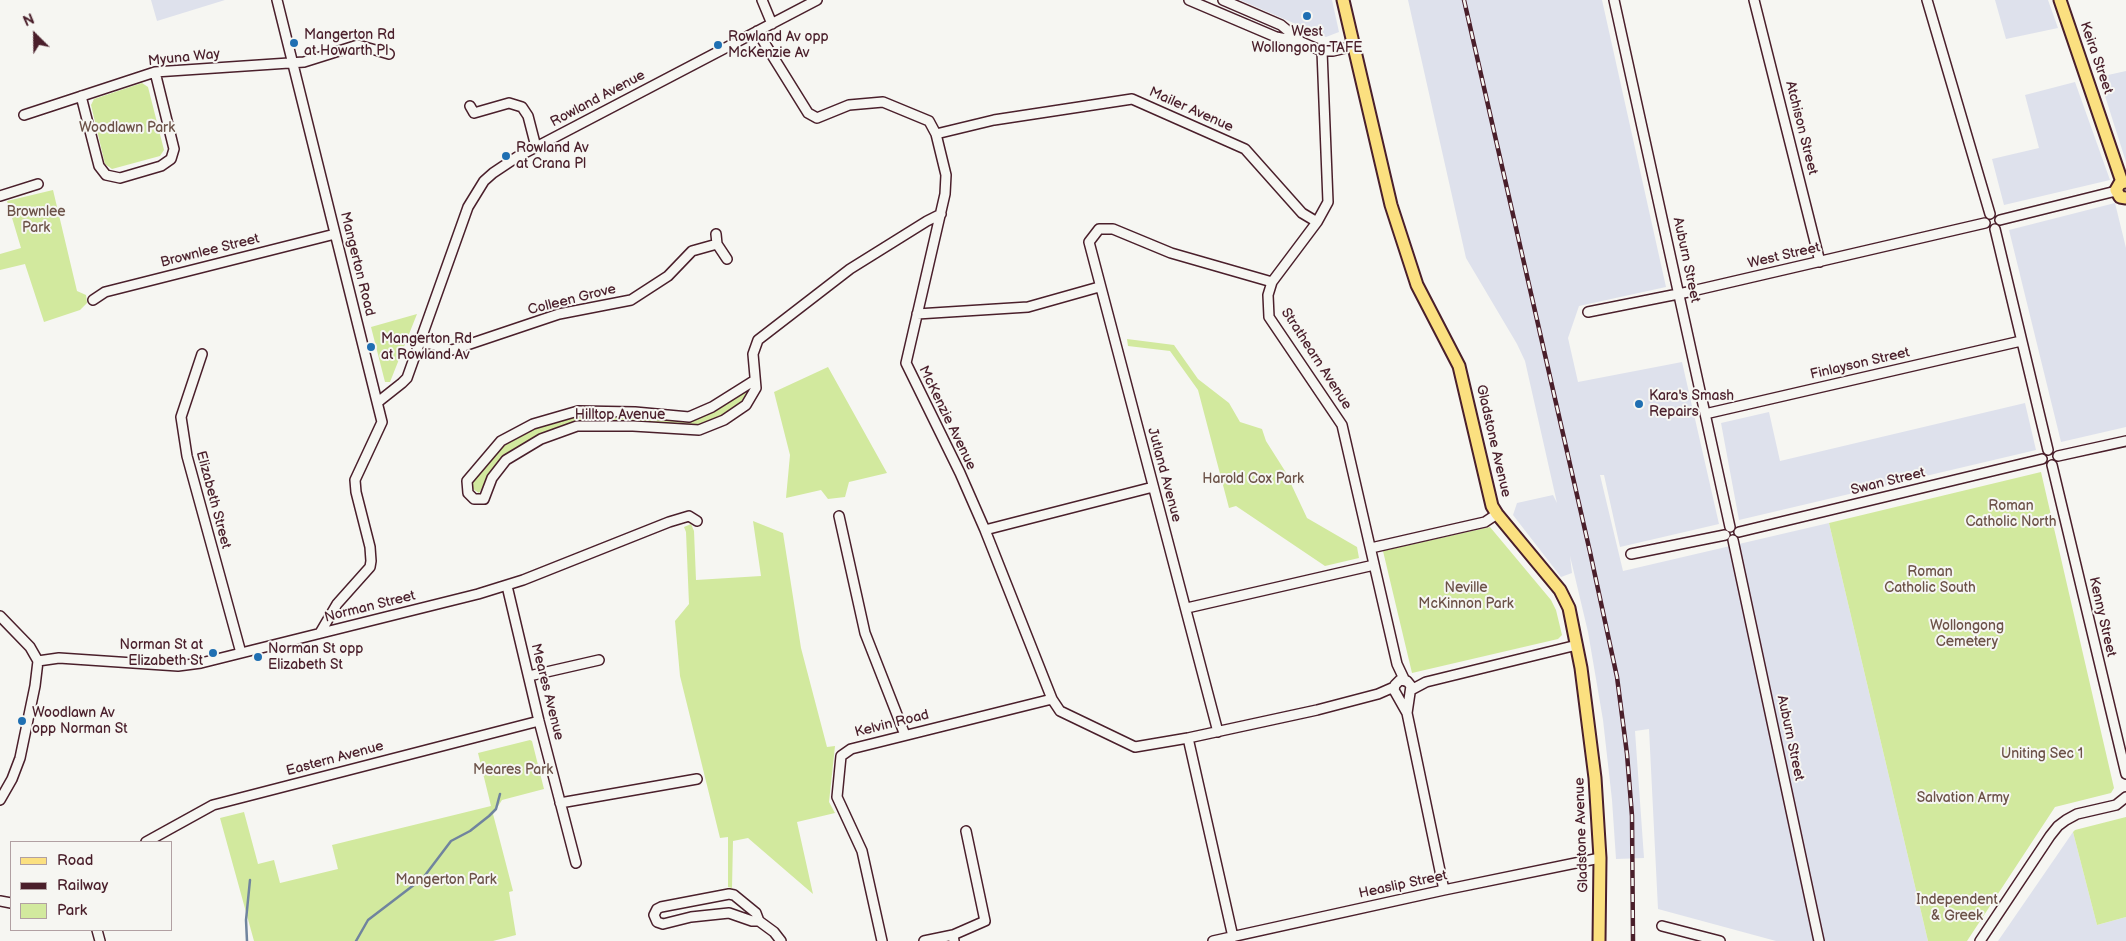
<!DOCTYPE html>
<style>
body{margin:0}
#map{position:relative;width:2126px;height:941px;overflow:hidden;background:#f6f6f2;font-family:"Balsamiq Sans",sans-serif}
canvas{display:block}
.legend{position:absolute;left:10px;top:841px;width:162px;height:90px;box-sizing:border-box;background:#f6f6f2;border:1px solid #b1a0a2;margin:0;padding:6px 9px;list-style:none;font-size:15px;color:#4a1f2b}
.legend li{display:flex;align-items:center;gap:10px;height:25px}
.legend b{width:25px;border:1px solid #b1a0a2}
.north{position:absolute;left:10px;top:10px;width:50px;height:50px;-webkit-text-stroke:4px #f6f6f2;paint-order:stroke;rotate:337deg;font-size:14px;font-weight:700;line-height:20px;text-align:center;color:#4a1f2b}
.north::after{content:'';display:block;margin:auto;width:18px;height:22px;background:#4a1f2b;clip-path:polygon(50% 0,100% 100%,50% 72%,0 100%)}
</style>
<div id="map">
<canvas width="2126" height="941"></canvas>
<ul class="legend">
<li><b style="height:6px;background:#fbe080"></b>Road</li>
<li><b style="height:6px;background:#4a1f2b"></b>Railway</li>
<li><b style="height:14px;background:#d2e99e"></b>Park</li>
</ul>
<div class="north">N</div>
</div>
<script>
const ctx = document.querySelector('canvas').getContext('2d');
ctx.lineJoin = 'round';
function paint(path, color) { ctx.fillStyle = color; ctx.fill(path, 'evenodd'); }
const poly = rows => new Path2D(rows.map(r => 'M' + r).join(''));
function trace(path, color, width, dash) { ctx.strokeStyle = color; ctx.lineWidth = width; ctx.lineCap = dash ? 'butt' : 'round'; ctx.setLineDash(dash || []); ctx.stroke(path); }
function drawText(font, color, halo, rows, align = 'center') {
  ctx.font = font + ' "Balsamiq Sans",sans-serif'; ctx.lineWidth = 4; ctx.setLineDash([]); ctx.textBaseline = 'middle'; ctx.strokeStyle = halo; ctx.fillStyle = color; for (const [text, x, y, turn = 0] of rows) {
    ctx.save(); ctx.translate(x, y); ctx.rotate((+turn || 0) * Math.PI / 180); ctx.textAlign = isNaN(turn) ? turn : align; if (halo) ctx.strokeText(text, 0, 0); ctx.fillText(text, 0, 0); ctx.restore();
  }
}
paint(poly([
 [151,0,225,0,157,21],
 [1240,0,1332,0,1339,32,1326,37],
 [1408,0,1602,0,1666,287,1579,306,1568,338,1578,382,1682,362,1719,524,1620,547,1604,475,1600,475,1623,571,1829,523,1928,941,1776,941,1658,909,1649,729,1635,731,1644,858,1616,859,1612,800,1603,720,1588,632,1570,556,1572,573,1561,577,1513,515,1517,503,1553,495,1557,503,1525,361,1517,344,1466,258],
 [1995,0,2048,0,2058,28,2006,39],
 [2126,71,2126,162,2099,77],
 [2075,82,2110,180,2004,205,1992,159,2039,148,2025,95],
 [2115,203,2126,248,2126,427,2061,442,2009,230],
 [2025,403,2036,450,1739,520,1721,423,1769,412,1780,461],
 [2073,832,2097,925,2126,917,2126,941,1998,941]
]), '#dee1ec');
paint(poly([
 [142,83,148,87,164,150,160,156,112,169,105,164,91,105,94,99],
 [53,190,77,291,86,295,87,303,80,310,44,322,25,264,0,270,0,254,21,248,7,201],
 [417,314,390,382,385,382,371,327],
 [1127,339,1174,345,1198,379,1229,403,1240,422,1262,429,1266,441,1285,471,1307,518,1357,547,1359,558,1325,566,1236,506,1229,508,1198,390,1170,351,1128,346],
 [828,367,887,473,849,482,845,497,828,499,821,490,786,498,790,455,774,392],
 [746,390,746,398,738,407,722,418,702,425,679,426,588,422,569,424,541,435,515,449,499,461,479,493,473,489,472,482,482,468,501,448,520,434,552,422,581,414,620,414,690,420,711,413],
 [2041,472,2114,788,2111,793,2055,807,1967,941,1928,941,1829,523],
 [753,521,783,533,801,648,827,747,835,746,829,802,835,813,797,822,813,894,748,838,733,841,732,888,728,887,728,837,720,838,680,676,675,621,689,604,686,532,684,527,691,524,694,531,696,580,761,576],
 [1490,527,1551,600,1556,610,1562,635,1558,639,1412,673,1383,551],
 [530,740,532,741,544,789,502,800,493,814,513,891,509,892,516,935,493,941,254,941,220,818,244,812,258,864,274,860,280,883,338,869,332,845,491,806,478,753],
 [2126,817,2126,917,2097,925,2073,832,2075,830]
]), '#d2e99e');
trace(poly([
 [247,941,246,920,250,880],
 [356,941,368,920,423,878,451,841,470,831,489,816,496,809,500,794]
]), '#70849e', 2.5);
const minor = poly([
 [277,0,382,422,355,480,356,492,370,547,371,561,370,567,337,604,320,633],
 [762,0,772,24],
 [1189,0,1276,37,1301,42,1322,51,1333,51,1354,46],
 [1223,0,1281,25,1299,40],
 [1614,0,1730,527],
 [1754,0,1820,262],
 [1927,0,1990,214],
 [757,31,808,113,817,118,849,105,883,102,929,121,936,134,946,175,945,194,906,363,960,473,985,530,1052,699,1060,711,1135,747,1188,738,1317,710,1378,694,1394,687],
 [1322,51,1328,202,1317,222,1272,282,1268,295,1269,317,1342,425,1397,664,1405,681],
 [81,96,99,166,106,175,120,178,161,166,171,159,174,149,155,72],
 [470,106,474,113,509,103,522,107,528,116,536,147],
 [24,115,155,72,304,62,358,45,389,54],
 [936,134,994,120,1132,99,1245,149,1302,213,1317,222],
 [0,196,38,184],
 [2000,220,2116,191],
 [1995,229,2048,450],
 [716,234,717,244],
 [93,300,105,292,335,234],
 [1588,312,1688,292,1985,223],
 [917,314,1028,307,1099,287],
 [419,341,452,350,559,314,631,300,668,276,692,251,717,244,727,259],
 [202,354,181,417,187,456,241,653],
 [755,380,712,407,689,417,635,412,578,411,533,424,501,441,467,481,468,493,474,499,484,499,492,478,506,460,541,439,577,426,633,426,699,430,724,420,746,405,756,388,753,354,758,340,850,269,927,221,941,214],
 [378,402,402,383,407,378,468,207,484,181,493,173,517,157,817,0],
 [1705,414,2021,341],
 [2058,456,2126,441],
 [2052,465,2126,774],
 [839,516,865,633,905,735],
 [985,530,1153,487],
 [1739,532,2042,459],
 [1733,540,1819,941],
 [1371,548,1485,522,1497,514],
 [1631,554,1725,535],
 [507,586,539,721,576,863],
 [1187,608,1374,565],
 [0,616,30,647,38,661,35,686,20,758,12,779,0,800],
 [38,661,59,658,178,666,201,663,478,594,523,580,669,522,689,516,697,521],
 [529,676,599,660],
 [1411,690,1426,682,1577,645],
 [1407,713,1411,686,1407,681,1400,680,1395,685,1394,690,1407,713,1444,890],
 [1218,732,1089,242,1099,229,1113,229,1171,253,1272,282],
 [1188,738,1233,937],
 [560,803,697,779],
 [146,842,213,805,539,721],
 [0,901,11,903],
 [759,921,756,913,734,895,729,894,661,907,657,909,654,915,657,922,663,924,691,917,729,913,752,921,759,921,774,932,781,941],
 [1662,926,1720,941],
 [97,930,100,941],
 [953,935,985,921,966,831],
 [882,941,862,851,837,797,841,756,851,749,1052,699],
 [924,941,953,935,954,941],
 [1213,941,1444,890,1600,858],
 [1980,941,2050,836,2058,826,2066,820,2077,814,2116,805,2126,797]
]);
const major = poly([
 [1343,0,1391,205,1417,285,1459,366,1492,506,1497,514,1560,590,1569,608,1581,668,1595,778,1600,858,1599,941],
 [2060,0,2122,182],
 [2126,182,2120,183,2116,190,2120,197,2126,198]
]);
trace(minor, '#4a1f2b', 12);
trace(major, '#4a1f2b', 15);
trace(minor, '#f6f6f2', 9);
trace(major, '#fbe080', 11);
const rail = poly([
 [1464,0,1590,552,1617,677,1627,754,1632,816,1633,941]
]);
trace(rail, '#4a1f2b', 4.5);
trace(rail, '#f6f6f2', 2.5, [8]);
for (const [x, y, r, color] of [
 [1307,16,5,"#1f6fb2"],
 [294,43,5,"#1f6fb2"],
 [718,45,5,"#1f6fb2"],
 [506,156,5,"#1f6fb2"],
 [371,347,5,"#1f6fb2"],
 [1639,404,5,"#1f6fb2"],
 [213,653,5,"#1f6fb2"],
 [258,657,5,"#1f6fb2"],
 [22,721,5,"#1f6fb2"]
]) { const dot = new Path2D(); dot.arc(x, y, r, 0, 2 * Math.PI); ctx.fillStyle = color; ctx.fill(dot); trace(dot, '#f6f6f2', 2); }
drawText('14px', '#4a1f2b', '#f6f6f2', [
 ["West",1307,32,"center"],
 ["Wollongong TAFE",1307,48,"center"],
 ["Mangerton Rd",304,35],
 ["at Howarth Pl",304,51],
 ["Rowland Av opp",728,37],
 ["McKenzie Av",728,53],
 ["Rowland Av",516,148],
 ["at Crana Pl",516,164],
 ["Mangerton Rd",381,339],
 ["at Rowland Av",381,355],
 ["Kara's Smash",1649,396],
 ["Repairs",1649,412],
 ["Norman St at",203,645,"right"],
 ["Elizabeth St",203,661,"right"],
 ["Norman St opp",268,649],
 ["Elizabeth St",268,665],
 ["Woodlawn Av",32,713],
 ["opp Norman St",32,729]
], 'left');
drawText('14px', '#4a1f2b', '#f6f6f2', [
 ["Myuna Way",184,58,-6],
 ["Keira Street",2096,58,71],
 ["Rowland Avenue",598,99,-28],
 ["Mailer Avenue",1191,110,24],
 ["Atchison Street",1801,128,76],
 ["Brownlee Street",210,251,-14],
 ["West Street",1784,256,-13],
 ["Auburn Street",1686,260,78],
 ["Mangerton Road",357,264,76],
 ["Colleen Grove",572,300,-14],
 ["Strathearn Avenue",1316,359,57],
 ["Finlayson Street",1860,364,-13],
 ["Hilltop Avenue",620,415],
 ["McKenzie Avenue",947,418,64],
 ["Gladstone Avenue",1493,441,77],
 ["Jutland Avenue",1164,475,75],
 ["Swan Street",1888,482,-14],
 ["Elizabeth Street",213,500,75],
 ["Norman Street",370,607,-14],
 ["Kenny Street",2102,617,77],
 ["Meares Avenue",547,692,76],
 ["Kelvin Road",892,724,-14],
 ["Auburn Street",1790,738,78],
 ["Eastern Avenue",335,759,-15],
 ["Gladstone Avenue",1582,835,-92],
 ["Heaslip Street",1403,885,-12]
]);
drawText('14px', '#6c5248', '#f6f6f2', [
 ["Woodlawn Park",127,128],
 ["Brownlee",36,212],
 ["Park",36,228],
 ["Harold Cox Park",1253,479],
 ["Roman",2011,506],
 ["Catholic North",2011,522],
 ["Roman",1930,572],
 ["Catholic South",1930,588],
 ["Neville",1466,588],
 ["McKinnon Park",1466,604],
 ["Wollongong",1967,626],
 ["Cemetery",1967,642],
 ["Uniting Sec 1",2042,754],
 ["Meares Park",513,770],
 ["Salvation Army",1963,798],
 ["Mangerton Park",446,880],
 ["Independent",1957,900],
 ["& Greek",1957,916]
]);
</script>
